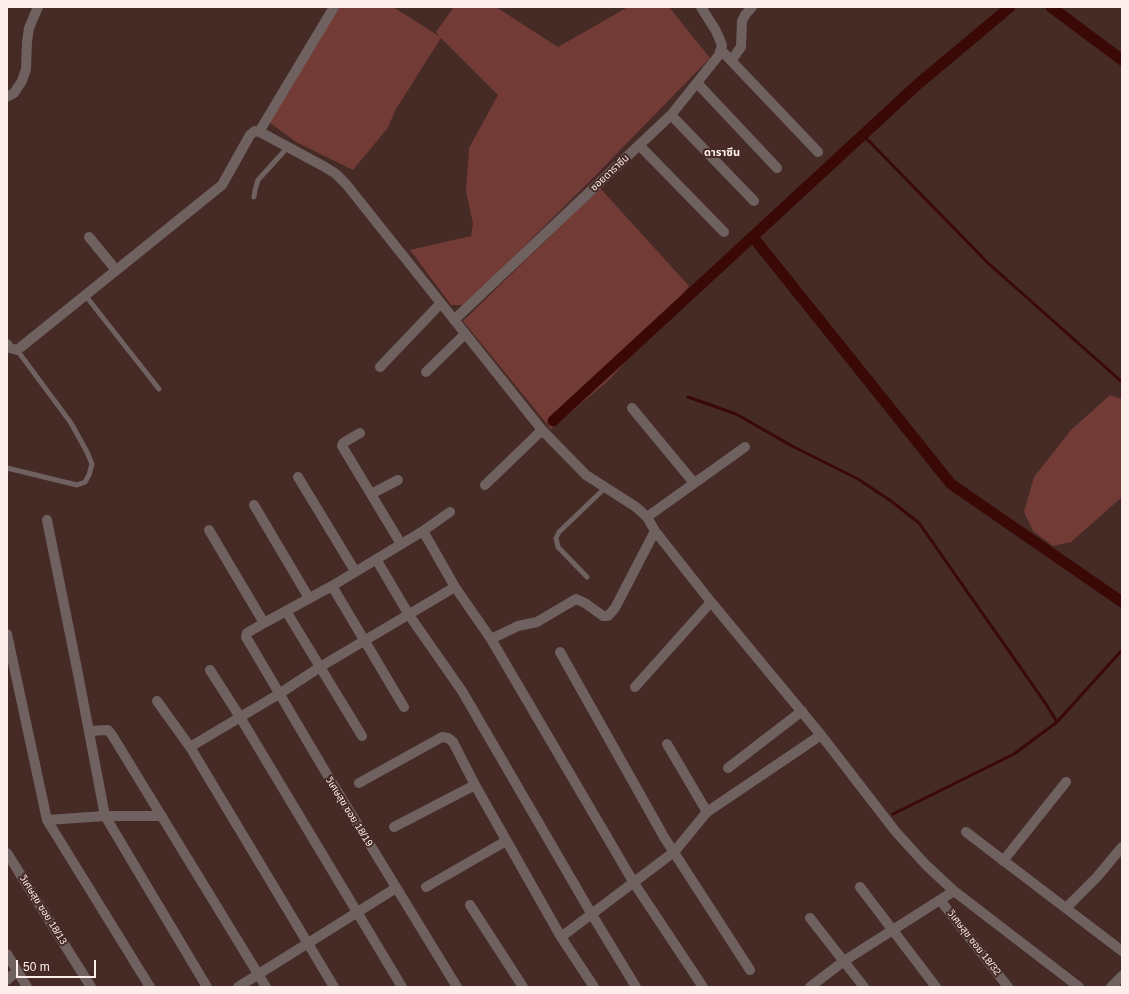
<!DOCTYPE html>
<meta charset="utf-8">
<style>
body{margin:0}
#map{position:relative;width:1129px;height:994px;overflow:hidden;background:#452a26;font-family:Arial,sans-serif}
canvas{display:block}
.frame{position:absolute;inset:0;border:8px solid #fdeeec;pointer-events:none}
.scale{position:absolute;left:16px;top:960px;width:80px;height:18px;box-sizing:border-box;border:2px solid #fdeeec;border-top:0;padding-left:5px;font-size:12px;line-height:14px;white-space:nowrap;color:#fdeeec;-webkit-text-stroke:3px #452a26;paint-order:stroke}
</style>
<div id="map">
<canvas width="1129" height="994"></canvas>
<div class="frame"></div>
<div class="scale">50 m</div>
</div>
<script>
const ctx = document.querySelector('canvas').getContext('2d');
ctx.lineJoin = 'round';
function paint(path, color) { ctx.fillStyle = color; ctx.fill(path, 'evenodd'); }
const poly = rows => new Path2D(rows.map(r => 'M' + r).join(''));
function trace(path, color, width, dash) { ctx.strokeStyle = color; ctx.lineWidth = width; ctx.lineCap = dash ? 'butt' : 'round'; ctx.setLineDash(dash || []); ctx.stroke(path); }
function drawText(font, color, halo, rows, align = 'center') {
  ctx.font = font + ' Arial,"Noto Sans Thai",sans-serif'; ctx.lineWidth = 4; ctx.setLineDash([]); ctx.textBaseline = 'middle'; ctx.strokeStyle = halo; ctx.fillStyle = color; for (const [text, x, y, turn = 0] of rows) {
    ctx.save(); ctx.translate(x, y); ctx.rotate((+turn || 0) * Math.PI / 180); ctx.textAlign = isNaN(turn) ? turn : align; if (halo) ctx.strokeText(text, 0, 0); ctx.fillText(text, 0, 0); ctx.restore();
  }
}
paint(poly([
 [338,7,393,7,439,36,436,32,454,7,496,7,558,47,628,7,669,7,710,58,592,179,465,305,451,305,410,250,471,236,473,224,466,191,469,148,498,95,441,38,396,109,387,129,353,170,296,142,269,122],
 [600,188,689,286,663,319,610,379,551,429,463,321],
 [1110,395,1122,399,1122,497,1071,542,1053,546,1033,531,1024,512,1034,477,1071,430]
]), '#723b35');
trace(poly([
 [863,135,988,263,1122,382],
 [688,397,736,414,792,446,858,479,891,501,919,523,1046,704,1057,722],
 [893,814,1014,754,1057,722,1122,650]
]), '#3a0906', 3);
trace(poly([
 [1051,7,1122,60],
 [753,237,951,484,1122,602],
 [553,421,918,84,1010,7]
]), '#3a0906', 11);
trace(poly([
 [254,197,255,190,258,180,288,147],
 [85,295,159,389],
 [7,468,77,485,85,482,89,475,92,464,87,452,71,423,17,350],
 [587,577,558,547,556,538,559,532,606,487]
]), '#6f615f', 5);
trace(poly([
 [721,50,818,152],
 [731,61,741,47,742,21,745,15,752,7],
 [697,83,777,168],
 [7,97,14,93,22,81,26,69,27,42,29,28,38,7],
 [671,115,754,201],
 [259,132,334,7],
 [639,145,724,232],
 [89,237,116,270],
 [454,320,671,115,719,55,722,45,716,31,701,7],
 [7,344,10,348,17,350,21,347,222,185,250,135,255,131,260,132,325,167,336,174,346,184,542,430,586,475,636,507,647,517,655,531,711,602,821,735,896,832,926,865,954,891,1079,987],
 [380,367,441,303],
 [426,372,465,334],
 [632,408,694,483],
 [360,433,343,443,342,446,401,544],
 [298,477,355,571],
 [485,485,542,430],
 [371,494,398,480],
 [254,505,309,598],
 [647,517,745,447],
 [47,520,78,674,105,816,207,987],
 [209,530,264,623],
 [423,531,450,512],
 [376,559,409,615,462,691,591,913,636,987],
 [332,586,404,707],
 [286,611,362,736],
 [7,634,47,820,105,816,162,816],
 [491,639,518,626,537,622,576,599,585,603,603,616,608,616,615,608,655,531],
 [560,652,664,837,750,970],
 [210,670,240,717,402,987],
 [635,687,711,602],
 [157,701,190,747,334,987],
 [89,731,108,730,112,735,266,987],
 [667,744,707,812],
 [190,747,279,694,320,667,455,587],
 [728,768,802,711],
 [359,783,442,737,448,738,453,742,475,785,561,937,594,987],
 [47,820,150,987],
 [394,827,475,785],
 [966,832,1122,951],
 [7,853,91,987],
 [1003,861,1066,782],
 [426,887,506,841],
 [860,887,936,987],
 [940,900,1008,987],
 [470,905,523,987],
 [1066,908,1097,877,1122,847],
 [810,918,864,987],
 [561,937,674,852,707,812,821,735],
 [7,954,27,987],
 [7,980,17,971],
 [238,987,396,888],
 [457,987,325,771,246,637,247,633,264,623,332,586,423,531,455,587,491,639,634,883,703,987],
 [810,987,844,961,954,891],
 [1111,987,1122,976]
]), '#6f615f', 10);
drawText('10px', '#fdeeec', '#452a26', [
 ["ซอยดาราซีน",610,173,-43],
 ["วิเศษสุข ซอย 18/19",349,812,58],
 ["วิเศษสุข ซอย 18/13",43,910,58],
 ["วิเศษสุข ซอย 18/32",974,943,52]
]);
drawText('bold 11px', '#fdeeec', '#452a26', [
 ["ดาราซีน",722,153]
]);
</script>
